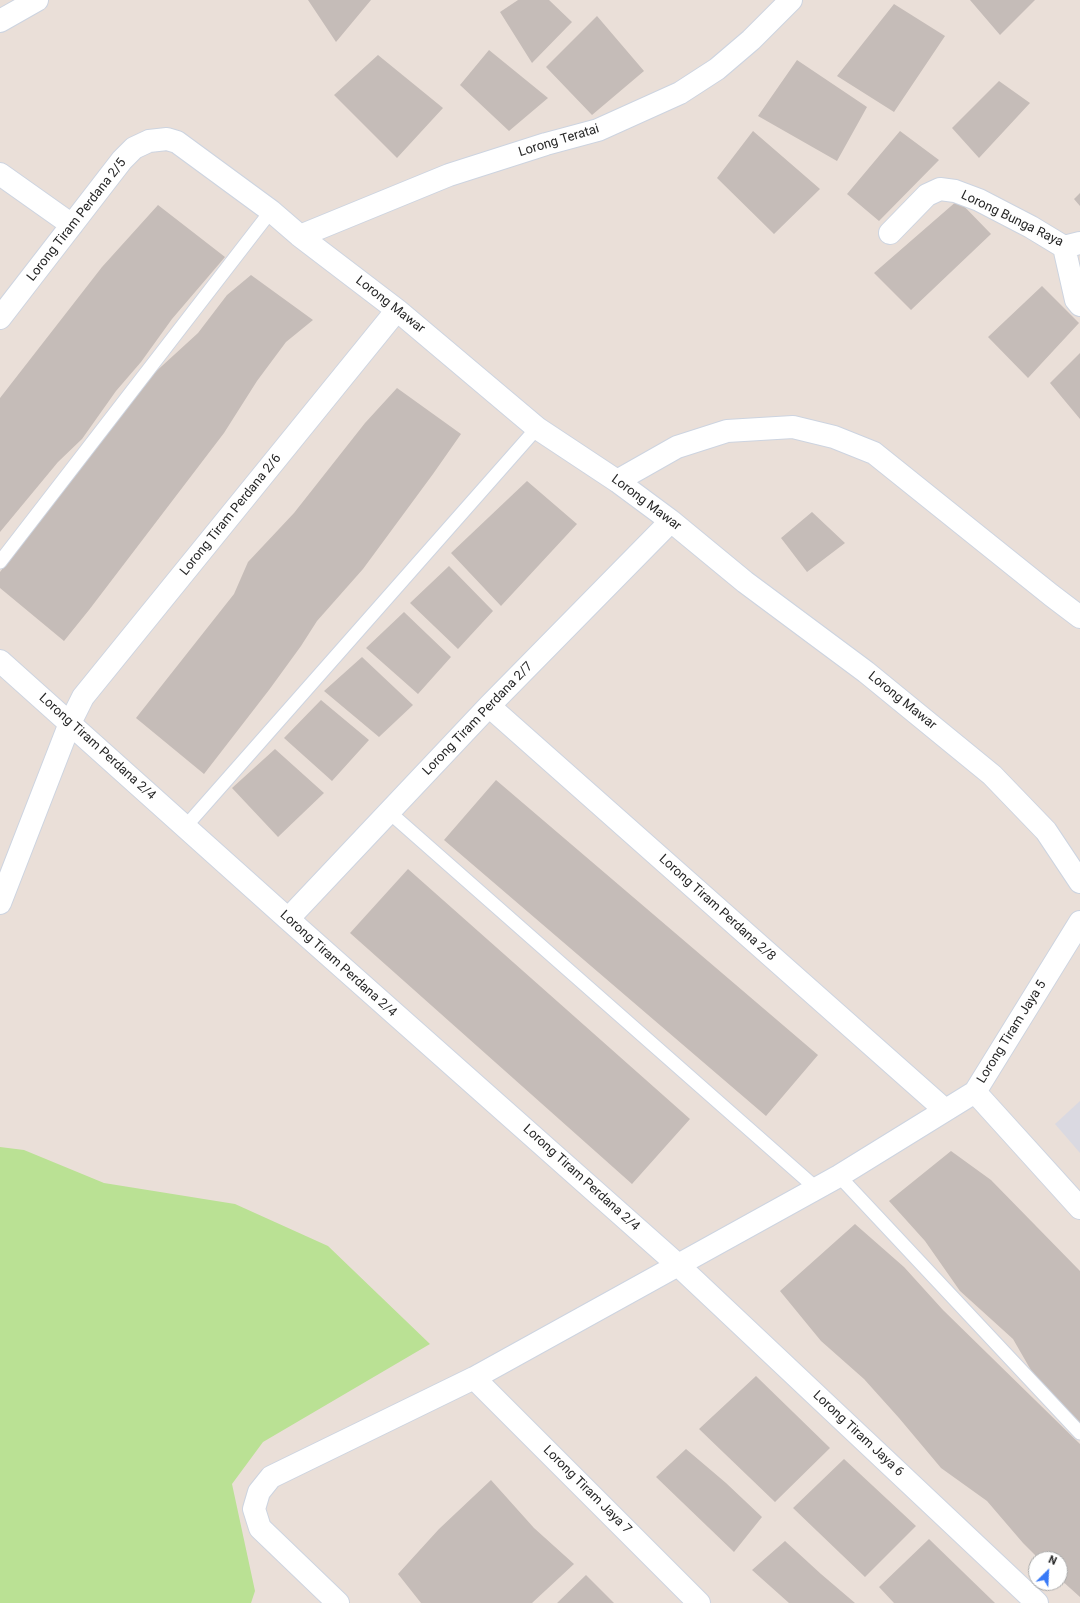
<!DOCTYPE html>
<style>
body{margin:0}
#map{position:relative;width:1080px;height:1603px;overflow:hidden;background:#eadfd8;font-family:Roboto,sans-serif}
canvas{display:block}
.north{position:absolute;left:1028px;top:1551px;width:40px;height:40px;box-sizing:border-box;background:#fff;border:1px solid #a9a9a9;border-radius:50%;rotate:24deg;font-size:11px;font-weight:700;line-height:16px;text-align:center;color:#272727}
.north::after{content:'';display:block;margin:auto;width:14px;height:18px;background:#3779f7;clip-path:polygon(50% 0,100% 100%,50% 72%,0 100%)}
</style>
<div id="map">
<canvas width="1080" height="1603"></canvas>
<div class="north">N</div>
</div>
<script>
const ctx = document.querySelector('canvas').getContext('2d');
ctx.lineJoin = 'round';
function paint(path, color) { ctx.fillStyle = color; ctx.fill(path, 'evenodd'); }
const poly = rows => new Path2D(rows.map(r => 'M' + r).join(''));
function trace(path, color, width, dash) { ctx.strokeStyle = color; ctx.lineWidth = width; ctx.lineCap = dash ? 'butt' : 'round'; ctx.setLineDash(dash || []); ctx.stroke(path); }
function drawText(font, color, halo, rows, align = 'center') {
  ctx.font = font + ' Roboto,sans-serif'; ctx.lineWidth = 3; ctx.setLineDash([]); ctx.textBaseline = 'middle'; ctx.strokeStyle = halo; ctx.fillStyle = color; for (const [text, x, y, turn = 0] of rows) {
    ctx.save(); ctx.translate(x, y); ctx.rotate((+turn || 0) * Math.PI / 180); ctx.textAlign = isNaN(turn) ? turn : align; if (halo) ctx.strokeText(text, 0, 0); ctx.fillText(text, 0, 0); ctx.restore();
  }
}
paint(poly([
 [1080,1101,1080,1153,1055,1124]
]), '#dad9e1');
paint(poly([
 [0,1147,24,1150,104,1183,235,1204,328,1246,430,1344,263,1442,232,1484,255,1591,251,1603,0,1603]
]), '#bae194');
paint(poly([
 [308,0,371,0,336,42],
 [518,0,549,0,572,22,532,63,500,12],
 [970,0,1035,0,1000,35],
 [894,4,945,36,894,112,837,76],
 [597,16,644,71,592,115,546,67],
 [489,50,548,98,509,131,460,85],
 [378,55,443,108,397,158,334,95],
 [797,60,867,107,837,161,758,116],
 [999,81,1030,103,979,158,952,128],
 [753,131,820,189,774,234,717,178],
 [900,131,939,160,879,221,847,194],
 [1080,193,1080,206,1074,199],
 [958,200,991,234,911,310,874,273],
 [158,205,225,257,172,319,141,362,116,391,82,439,58,462,0,532,0,398,102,267],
 [251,275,313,320,286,342,257,381,224,433,89,610,64,641,0,588,0,572,151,376,198,333,227,295],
 [1042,286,1079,323,1028,378,988,337],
 [1080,353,1080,419,1050,383],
 [397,388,461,434,433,474,363,569,317,621,301,646,269,690,204,774,136,718,234,594,248,562,294,513,365,423],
 [527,481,577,524,501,606,451,553],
 [812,512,845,543,807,572,781,538],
 [449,566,493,611,458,649,410,603],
 [404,612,451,657,418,694,366,648],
 [362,657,413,705,379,737,324,691],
 [321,700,369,740,332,781,284,738],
 [275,749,324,793,278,837,232,788],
 [496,780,818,1055,766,1116,444,840],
 [408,869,690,1119,632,1184,350,933],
 [951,1151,991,1180,1080,1271,1080,1428,1043,1391,1013,1339,960,1291,925,1241,889,1201],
 [855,1224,904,1267,943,1310,1080,1444,1080,1597,1060,1579,1060,1559,1039,1559,1023,1543,987,1501,941,1468,899,1418,864,1379,821,1341,780,1291],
 [756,1376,830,1448,775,1502,699,1429],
 [686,1449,726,1483,762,1517,734,1552,656,1477],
 [844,1459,916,1526,865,1577,793,1508],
 [491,1480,534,1528,574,1564,532,1603,421,1603,398,1574,439,1529],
 [929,1539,995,1603,894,1603,879,1587],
 [785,1541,821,1574,855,1603,789,1603,752,1570],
 [586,1575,614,1603,557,1603]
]), '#c5bcb8');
const service = poly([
 [0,562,271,211],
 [389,812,817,1189],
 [186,826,537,428],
 [839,1176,1080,1433]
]);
const minor = poly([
 [0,21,37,0],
 [0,174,72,225],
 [890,233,927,195,940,189,955,191,979,200,1031,227,1064,247,1080,243],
 [300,236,449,175,546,144,598,130,680,93,717,69,751,40,791,0],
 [1064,247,1076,300,1080,305],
 [0,318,122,160,134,148,149,141,167,139,177,142,271,211,300,236,397,310,537,428,617,481,671,521,745,582,866,672,992,775,1046,831,1080,882],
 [617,481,677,447,727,431,793,427,834,437,874,453,1051,595,1080,617],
 [0,661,288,919,678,1265,1037,1603],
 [489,706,945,1110],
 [0,903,70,723,83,697,397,310],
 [288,919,489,706,671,521],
 [975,1092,1080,1208],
 [474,1378,699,1603],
 [338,1603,260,1528,254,1509,259,1492,271,1477,474,1378,839,1176,975,1092,1080,922]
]);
trace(service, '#cdd4e0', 15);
trace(minor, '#cdd4e0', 24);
trace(service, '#fff', 13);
trace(minor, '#fff', 22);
drawText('13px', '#272727', '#fff', [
 ["Lorong Teratai",559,141,-17],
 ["Lorong Bunga Raya",1012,219,26],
 ["Lorong Tiram Perdana 2/5",77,220,-52],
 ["Lorong Mawar",390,305,38],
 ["Lorong Mawar",646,503,37],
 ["Lorong Tiram Perdana 2/6",231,515,-51],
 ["Lorong Mawar",902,701,39],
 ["Lorong Tiram Perdana 2/7",478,719,-46],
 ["Lorong Tiram Perdana 2/4",97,747,42],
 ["Lorong Tiram Perdana 2/8",717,908,42],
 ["Lorong Tiram Perdana 2/4",338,964,42],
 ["Lorong Tiram Jaya 5",1012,1032,-58],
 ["Lorong Tiram Perdana 2/4",581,1178,42],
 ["Lorong Tiram Jaya 6",858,1434,43],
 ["Lorong Tiram Jaya 7",587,1490,45]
]);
</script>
